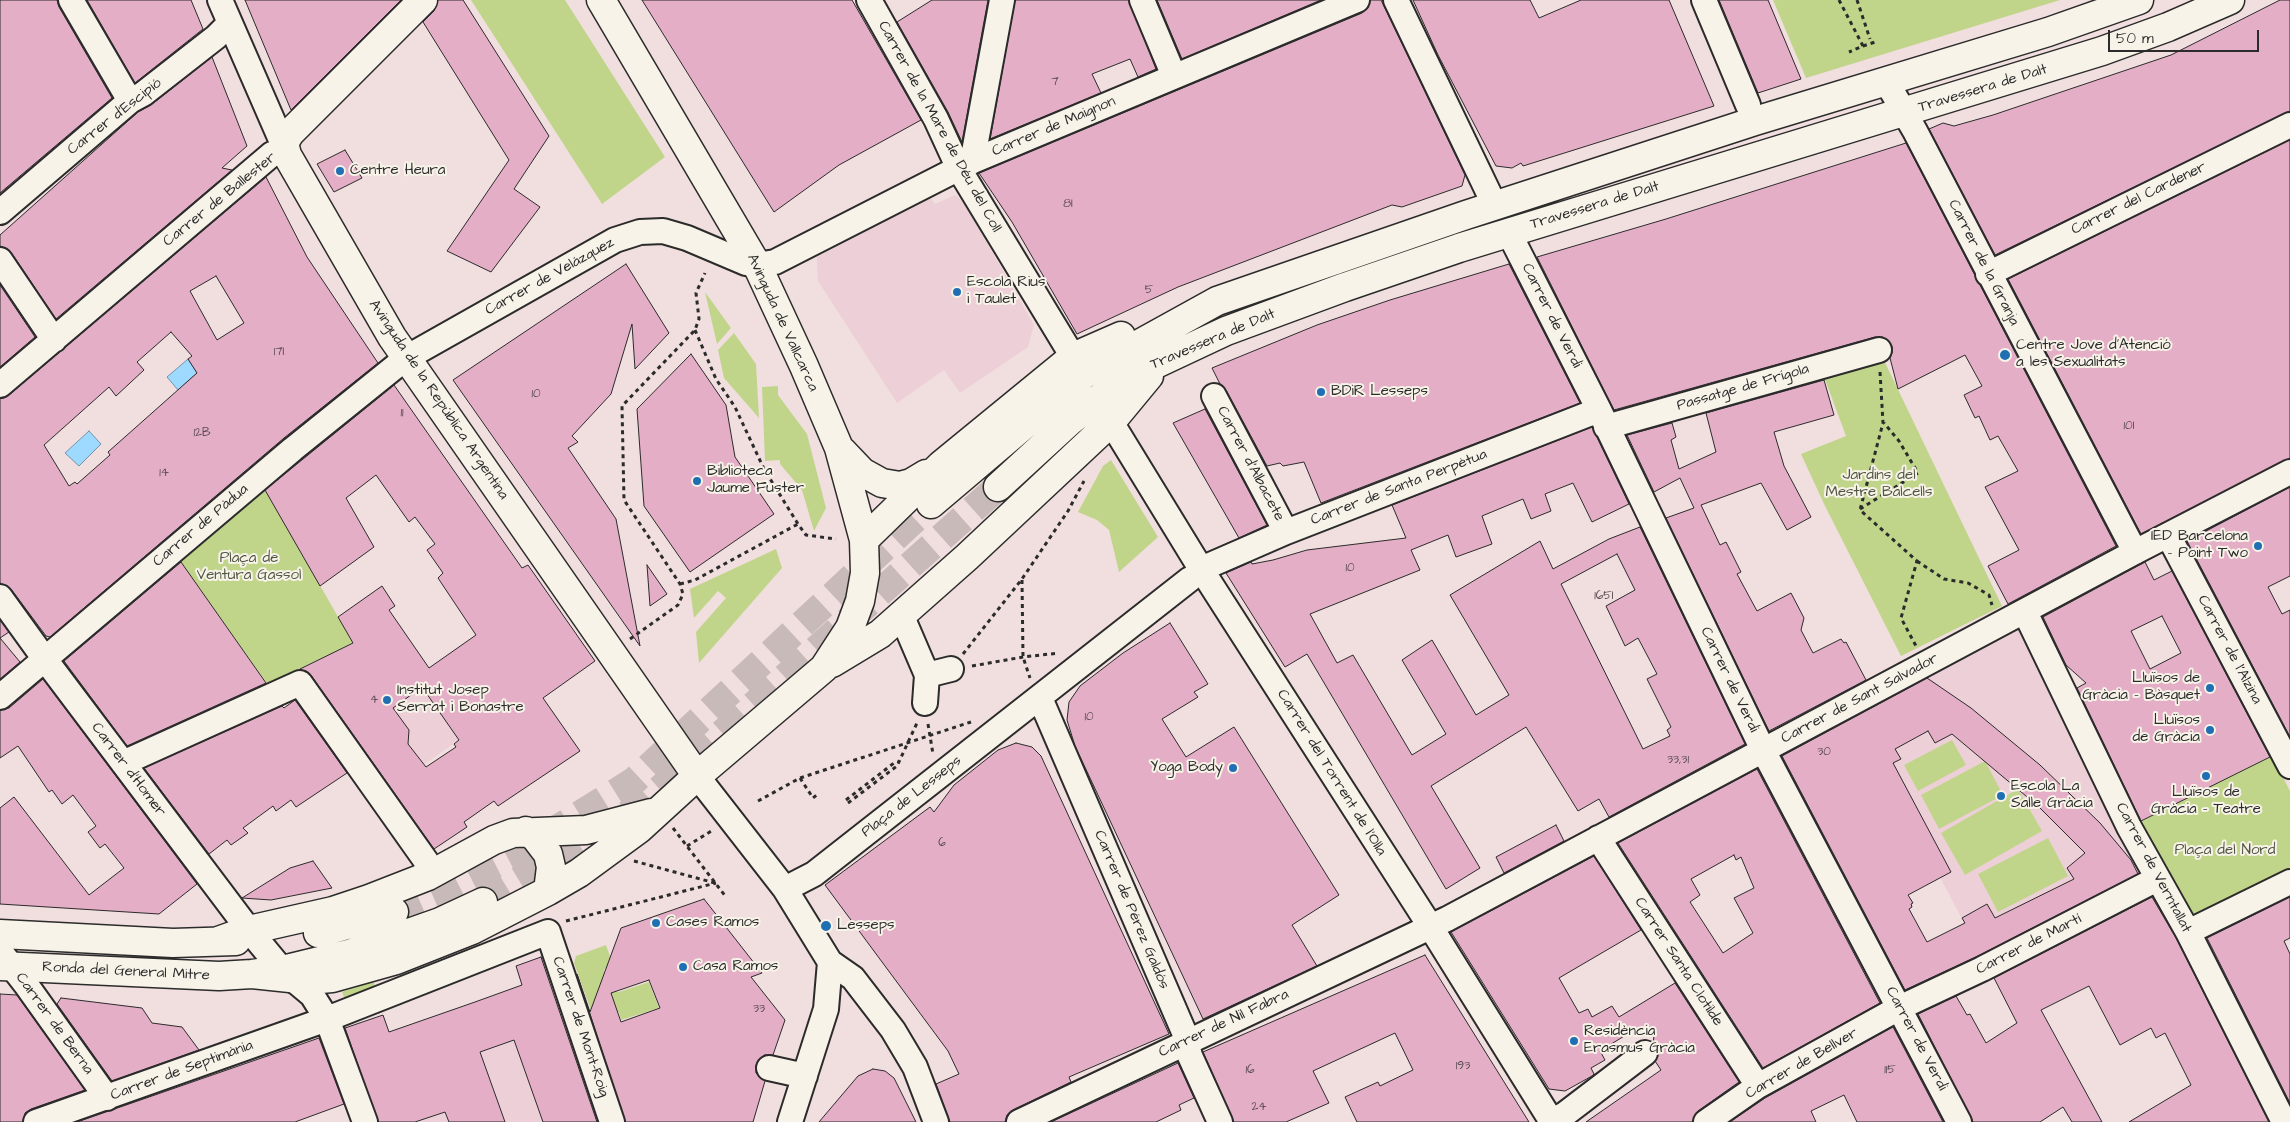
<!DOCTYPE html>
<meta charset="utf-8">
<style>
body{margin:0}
#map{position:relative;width:2290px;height:1122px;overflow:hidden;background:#f1dede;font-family:"Architects Daughter",sans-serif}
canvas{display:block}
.scale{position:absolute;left:2108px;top:30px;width:151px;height:22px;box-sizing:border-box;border:2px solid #2b2b2b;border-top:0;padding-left:6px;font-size:15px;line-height:18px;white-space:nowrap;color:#2b2b2b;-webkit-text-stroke:4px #f7f3e8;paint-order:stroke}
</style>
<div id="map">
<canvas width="2290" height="1122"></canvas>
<div class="scale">50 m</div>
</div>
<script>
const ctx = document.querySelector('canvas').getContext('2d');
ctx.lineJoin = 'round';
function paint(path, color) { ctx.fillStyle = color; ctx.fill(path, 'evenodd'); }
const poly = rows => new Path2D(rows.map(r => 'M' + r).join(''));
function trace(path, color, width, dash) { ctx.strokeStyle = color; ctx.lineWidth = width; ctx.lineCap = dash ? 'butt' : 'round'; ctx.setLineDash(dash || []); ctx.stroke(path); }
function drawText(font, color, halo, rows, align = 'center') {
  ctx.font = font + ' "Architects Daughter",sans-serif'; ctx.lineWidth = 4; ctx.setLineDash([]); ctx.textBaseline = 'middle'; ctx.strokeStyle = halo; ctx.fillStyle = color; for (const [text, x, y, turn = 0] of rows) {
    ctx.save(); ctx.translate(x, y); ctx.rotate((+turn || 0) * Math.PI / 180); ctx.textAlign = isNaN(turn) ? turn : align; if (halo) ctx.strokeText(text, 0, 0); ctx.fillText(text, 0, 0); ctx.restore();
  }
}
paint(poly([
 [955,195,964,203,1034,325,1028,347,960,393,944,370,897,403,818,281,817,257,930,197,935,204],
 [393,616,472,731,386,791,300,669,353,643],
 [2021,629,2145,877,1984,960,1854,716],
 [464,1006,479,1049,513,1036,543,1122,421,1122,413,1102,438,1091,414,1023]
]), '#edd0d7');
paint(poly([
 [471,0,565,0,665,157,602,204],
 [1773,0,2060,0,1806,78],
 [705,292,731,328,717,344],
 [734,333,756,364,759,418,724,378,718,350],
 [1879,350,2002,606,1901,656,1825,506,1801,454,1846,436,1820,366],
 [778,386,778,395,807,434,826,508,814,531,802,490,780,464,780,460,765,461,762,387],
 [1111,460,1158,537,1119,572,1109,530,1097,520,1078,512,1103,466],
 [263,486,353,643,268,685,178,558],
 [776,549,782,568,699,663,696,632,726,598,718,591,694,618,690,589],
 [1952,740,1966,765,1918,791,1904,765],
 [2272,756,2290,791,2290,889,2196,937,2138,823],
 [1985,761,2003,795,1939,829,1921,795],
 [2018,789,2042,831,1965,875,1941,833],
 [2048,838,2068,876,1998,912,1978,874],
 [606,945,612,962,604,970,604,981,614,991,619,992,649,982,659,1008,621,1020,619,1012,598,1019,592,1013,574,963,576,956],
 [373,981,378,994,347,1005,342,992]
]), '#c1d58a');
const water = poly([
 [188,359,197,373,178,390,167,377,188,359],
 [89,431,101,444,79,466,65,453,89,431]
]);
paint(water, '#9ed9ff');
trace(water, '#7093aa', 1);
const building = poly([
 [0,0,57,0,59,7,112,98,0,193,0,0],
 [87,0,191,0,203,29,135,83,87,0],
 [245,0,401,0,291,110,245,0],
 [438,0,463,0,549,136,514,189,540,207,491,272,447,251,509,160,423,22,434,11,438,0],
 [642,0,852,0,921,120,839,165,774,212,642,0],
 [932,0,988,0,962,142,948,112,897,22,932,0],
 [1015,0,1129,0,1156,69,1138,77,1130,59,1092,74,1101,93,990,139,1015,0],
 [1157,0,1321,0,1182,59,1157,0],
 [1370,0,1381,0,1465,175,1462,186,1402,207,1392,205,1178,287,1077,334,1012,222,979,173,1362,13,1368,8,1370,0],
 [1413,0,1530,0,1539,18,1581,0,1669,0,1714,106,1523,166,1521,163,1512,168,1496,166,1438,55,1413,0],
 [1719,0,1768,0,1801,79,1758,93,1719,0],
 [2280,0,2290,0,2290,111,1995,255,1929,129,1943,123,1954,126,1993,115,2171,55,2280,0],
 [212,57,247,146,222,168,232,170,56,319,11,252,6,248,0,246,0,235,138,112,151,105,212,57],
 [2290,140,2290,458,2141,534,2008,279,2290,140],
 [1906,143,2116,546,2008,604,1988,566,2019,550,1985,487,2018,471,1998,436,1990,440,1979,416,1975,418,1964,395,1982,386,1965,355,1898,389,1890,358,1892,353,1892,346,1883,337,1875,337,1614,410,1537,257,1666,219,1906,143],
 [345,150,362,178,334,192,317,164,345,150],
 [266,177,307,257,378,363,284,438,50,637,46,636,11,589,0,583,0,398,9,395,266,177],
 [216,276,244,323,217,340,190,291,216,276],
 [171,332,192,356,188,359,197,373,108,452,110,455,77,484,75,482,69,486,44,445,109,387,116,396,144,370,137,362,171,332],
 [626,264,669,333,635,369,632,324,611,394,572,436,578,442,568,448,616,519,640,646,453,380,626,264],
 [1509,264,1580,403,1321,503,1304,462,1283,466,1280,463,1267,466,1226,390,1220,384,1212,368,1317,325,1390,300,1509,264],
 [0,285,35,337,0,367,0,285],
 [691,354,726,405,735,457,774,514,690,572,644,506,637,409,691,354],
 [1824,380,1834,415,1774,432,1784,466,1811,517,1787,530,1761,483,1701,505,1720,545,1726,542,1741,572,1737,574,1757,611,1791,593,1804,618,1801,630,1813,653,1841,639,1844,643,1846,642,1866,680,1769,731,1666,518,1694,508,1680,478,1654,492,1627,435,1672,423,1676,437,1671,440,1679,469,1716,452,1706,413,1824,380],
 [394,385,522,568,528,565,595,661,543,698,580,751,498,806,494,801,464,822,467,827,434,849,311,675,300,669,353,643,338,617,382,586,395,606,389,610,429,668,476,635,438,578,443,573,427,550,435,544,415,517,409,522,376,475,346,498,374,547,320,586,265,490,394,385],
 [422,687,459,740,454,744,456,747,426,767,408,744,409,730,393,708,422,687],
 [1205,409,1267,525,1239,538,1173,423,1205,409],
 [1592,427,1629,504,1592,522,1573,483,1545,494,1551,511,1531,519,1523,499,1482,516,1492,544,1456,557,1448,535,1411,550,1420,570,1310,614,1337,663,1353,655,1412,755,1446,734,1402,660,1432,640,1476,715,1509,695,1450,595,1540,541,1553,569,1609,539,1640,527,1745,744,1609,817,1599,799,1578,811,1526,727,1431,786,1480,868,1446,889,1307,654,1285,667,1226,573,1251,562,1252,564,1273,560,1307,550,1406,538,1392,505,1592,427],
 [1617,554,1635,590,1606,606,1625,646,1638,638,1657,674,1647,679,1671,727,1667,730,1670,736,1643,749,1561,584,1617,554],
 [2290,487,2290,576,2268,587,2282,614,2290,610,2290,737,2187,541,2290,487],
 [181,562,266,683,127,746,64,661,181,562],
 [2145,562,2154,580,2172,571,2270,757,2141,821,2077,688,2086,683,2066,665,2043,617,2145,562],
 [2162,616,2181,653,2150,669,2131,631,2162,616],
 [647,565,667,594,650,606,647,565],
 [0,620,9,632,0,638,20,662,0,679,0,620],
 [1170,623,1208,684,1194,692,1198,697,1162,719,1186,757,1234,727,1339,895,1292,925,1317,966,1203,1019,1075,746,1067,720,1069,702,1080,686,1123,653,1170,623],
 [1927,678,1971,708,2040,765,2100,823,2131,860,2138,874,1976,957,1905,990,1782,756,1927,678],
 [1928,731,1935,743,1952,734,2039,807,2085,853,2067,868,2074,879,1995,918,1987,904,1962,918,1965,923,1927,942,1909,909,1912,907,1911,904,1913,903,1908,895,1951,872,1893,763,1901,759,1895,749,1928,731],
 [43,679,197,884,159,914,0,904,0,808,14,797,89,895,124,868,105,844,100,848,88,832,96,826,73,795,62,804,52,790,49,792,18,746,0,758,0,710,9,708,43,679],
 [295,700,347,773,296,807,291,800,276,811,273,806,243,828,248,833,231,845,227,840,209,854,144,768,282,706,284,708,295,700],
 [1016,743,1032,747,1041,756,1169,1034,1069,1077,1071,1082,1013,1110,1007,1115,1005,1122,950,1122,936,1084,959,1074,948,1051,825,885,930,807,934,812,954,785,998,750,1016,743],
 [1757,769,1880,1003,1763,1068,1618,843,1757,769],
 [1734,855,1736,860,1741,857,1754,888,1734,898,1753,933,1723,953,1690,902,1700,895,1691,879,1734,855],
 [1556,825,1564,841,1504,873,1496,857,1556,825],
 [1594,856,1641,930,1559,978,1579,1013,1588,1009,1592,1017,1612,1006,1619,1017,1675,983,1739,1082,1698,1111,1692,1122,1586,1122,1661,1070,1655,1061,1659,1052,1653,1043,1655,1029,1639,1035,1634,1030,1600,1051,1605,1060,1591,1068,1594,1074,1592,1076,1565,1091,1549,1089,1451,932,1594,856],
 [313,861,332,888,271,900,242,898,290,868,313,861],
 [2152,897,2176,938,2269,1122,2129,1122,2191,1085,2165,1033,2156,1038,2151,1028,2120,1045,2089,986,2041,1010,2102,1122,2072,1122,2063,1107,2040,1122,1973,1122,1918,1014,1956,996,1967,1015,1970,1014,1986,1043,2017,1023,1994,978,2152,897],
 [2290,897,2290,938,2284,941,2290,954,2290,1103,2207,938,2290,897],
 [704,899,762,973,751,977,785,1020,773,1055,764,1055,756,1065,756,1073,765,1081,753,1122,625,1122,577,974,590,1012,621,928,704,899],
 [649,980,660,1008,621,1022,611,993,649,980],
 [1425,955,1529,1122,1357,1122,1345,1097,1378,1082,1380,1086,1413,1070,1395,1033,1313,1071,1329,1103,1286,1122,1234,1122,1203,1052,1425,955],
 [541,957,597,1122,543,1122,514,1040,480,1052,505,1122,449,1122,445,1112,415,1122,378,1122,345,1028,383,1015,389,1032,475,1002,522,985,516,966,541,957],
 [0,994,17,995,85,1090,31,1109,25,1113,23,1122,0,1122,0,994],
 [61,998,142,1008,152,1023,182,1027,199,1050,112,1081,57,1004,61,998],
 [1893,1027,1943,1122,1857,1122,1844,1095,1811,1111,1816,1122,1730,1122,1765,1098,1893,1027],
 [319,1038,344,1104,295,1122,77,1122,319,1038],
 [1178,1063,1194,1098,1179,1105,1181,1110,1156,1122,1051,1122,1178,1063],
 [873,1069,885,1071,894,1078,916,1122,819,1122,858,1076,873,1069]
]);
paint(building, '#e4aec7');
trace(building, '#2b2b2b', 1);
trace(poly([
 [483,902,641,806,998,487],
 [394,912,451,887,523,850,634,781,931,504]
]), '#c9baba', 28, [28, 14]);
const minor = poly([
 [71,0,130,101],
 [869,0,936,119,959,169,1073,357],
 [1142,0,1174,76],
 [1396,0,1495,206],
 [1704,0,1748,105],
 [1886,81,1915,131,2135,552],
 [974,152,1002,0],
 [0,212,130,101,143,94,216,37,230,23],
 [1509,233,1599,410,1763,750,1959,1122],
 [0,260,54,340],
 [1988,274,2290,125],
 [0,385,272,154,285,149,220,0],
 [1214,396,1286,532],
 [1111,422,1201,569,1430,926,1552,1122],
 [1606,427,1879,350],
 [2168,535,2290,766],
 [1201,569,1286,532,1599,410],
 [0,597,44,658,249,930,282,970,312,995,327,1019,365,1122],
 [2025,612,2129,827,2188,932,2284,1122],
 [906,626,927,675,925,703],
 [927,675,951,669],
 [0,697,293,449,406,358,615,240,640,232,663,231,687,238,746,263,757,265,775,262,973,161,1357,0],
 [1040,698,1184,1032,1190,1056,1220,1122],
 [123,763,300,683,426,861,428,876],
 [697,776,785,889,830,962,853,978,893,1030,915,1067,936,1122],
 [1598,838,1758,1086],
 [785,889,814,874,1190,579],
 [2188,932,2290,882],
 [0,951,27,986,107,1098],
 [769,1068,805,1076],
 [36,1122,327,1019,548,932,612,1122],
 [790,1122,826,1009,830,962],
 [1019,1122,1447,919,2135,552,2290,472],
 [1550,1122,1565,1114,1645,1053],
 [1706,1122,1758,1086,1899,1008,1982,969,2157,879]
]);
const major = poly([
 [423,0,290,133,284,143,287,155,392,337,697,776],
 [842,451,862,472,882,483,900,486,911,483,926,474],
 [998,487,1070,421,1098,399,1143,370,1226,331,1345,287,1459,248,2102,51,2168,27,2230,0],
 [931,504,1083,375,1217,301,1466,215,1755,121,2048,32,2139,0],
 [864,540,941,465,1073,357,1121,336],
 [832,663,880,634,967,557,1111,422,1149,376],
 [526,831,535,837,548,854,551,867,548,891],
 [318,933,394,912],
 [0,934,173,943,236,941],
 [218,941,249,930,333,911,369,899,428,876,494,840,513,833,586,830,651,813],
 [0,966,219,976,252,974,282,970,352,953,440,922,483,902],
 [252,974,309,980,332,978,396,960,472,930,548,891,579,873,639,829,697,776,824,668,850,628,860,601,865,573,864,540,839,448,804,366,757,265,601,0]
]);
trace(minor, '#2b2b2b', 28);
trace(major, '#2b2b2b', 31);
trace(poly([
 [1839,0,1863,46,1849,52],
 [1857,0,1870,39],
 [695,330,716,379,735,407,764,469,798,524,806,535,836,539],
 [1880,372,1883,423,1860,510,1917,561,1901,618,1916,646],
 [1860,509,1918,473,1899,441,1884,423],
 [1917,561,1944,579,1968,583,1989,595,1992,605],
 [1022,580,1023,657,1030,678],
 [680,584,695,580,798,524],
 [630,639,678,605,683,594,680,584,624,500,622,406,695,330,699,319,696,293,705,273],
 [963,654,1022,579,1068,511,1084,481],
 [972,666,1023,657,1059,653],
 [928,724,933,754],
 [800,778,813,798,819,793],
 [846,800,894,763,898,762],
 [758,801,800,778,971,722],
 [848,803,897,766,917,723],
 [673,828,726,897],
 [687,846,713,830],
 [634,861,715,883],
 [566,921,716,883]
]), '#2b2b2b', 3, [4, 4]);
trace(minor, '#f7f3e8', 24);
trace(major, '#f7f3e8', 28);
trace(poly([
 [1863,46,1875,42]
]), '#2b2b2b', 3, [4, 4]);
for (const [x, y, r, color] of [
 [340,171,5,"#1f6fb2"],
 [957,292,5,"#1f6fb2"],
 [2005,355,6,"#1f6fb2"],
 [1321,392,5,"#1f6fb2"],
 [697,481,5,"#1f6fb2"],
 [2258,546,5,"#1f6fb2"],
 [2210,688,5,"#1f6fb2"],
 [387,700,5,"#1f6fb2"],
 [2210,730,5,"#1f6fb2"],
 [1233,768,5,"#1f6fb2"],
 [2206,776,5,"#1f6fb2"],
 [2001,796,5,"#1f6fb2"],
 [656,923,5,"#1f6fb2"],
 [826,926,6,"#1f6fb2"],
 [683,967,5,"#1f6fb2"],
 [1574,1041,5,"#1f6fb2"]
]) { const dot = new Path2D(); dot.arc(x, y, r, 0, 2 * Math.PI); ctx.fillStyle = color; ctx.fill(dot); trace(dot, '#f7f3e8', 2); }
drawText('12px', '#594c52', null, [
 ["7",1055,82],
 ["8I",1068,204],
 ["5",1149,290],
 ["17I",279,352],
 ["10",536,394],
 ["11",402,413],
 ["10I",2129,426],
 ["12B",202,433],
 ["14",164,473],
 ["10",1350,568],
 ["165I",1604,596],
 ["4",374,700],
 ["10",1089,717],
 ["30",1824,752],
 ["33,31",1678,760],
 ["6",942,843],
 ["33",759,1009],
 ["193",1463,1066],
 ["16",1250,1070],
 ["115",1890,1070],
 ["24",1259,1107]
]);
drawText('15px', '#2b2b2b', '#f7f3e8', [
 ["Travessera de Dalt",1983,89,-17],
 ["Carrer d'Escipió",115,117,-38],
 ["Carrer de la Mare de Déu del Coll",939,127,61],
 ["Carrer de Maignon",1054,127,-23],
 ["Carrer del Cardener",2139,199,-26],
 ["Carrer de Ballester",220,200,-39],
 ["Travessera de Dalt",1595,206,-17],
 ["Carrer de la Granja",1983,263,63],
 ["Carrer de Velázquez",550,277,-29],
 ["Carrer de Verdi",1551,316,63],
 ["Avinguda de Vallcarca",782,323,65],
 ["Travessera de Dalt",1213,340,-23],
 ["Passatge de Frígola",1743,388,-16],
 ["Avinguda de la República Argentina",438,400,56],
 ["Carrer d'Albacete",1250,464,62],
 ["Carrer de Santa Perpètua",1399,488,-21],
 ["Carrer de Pàdua",201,526,-40],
 ["Carrer de l'Alzina",2229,650,62],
 ["Carrer de Verdi",1729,680,64],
 ["Carrer de Sant Salvador",1860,699,-28],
 ["Carrer d'Homer",128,770,53],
 ["Carrer del Torrent de l'Olla",1331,773,58],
 ["Plaça de Lesseps",912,797,-38],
 ["Carrer de Verntallat",2153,868,62],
 ["Carrer de Pérez Galdós",1131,910,67],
 ["Carrer de Martí",2029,945,-27],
 ["Carrer Santa Clotilde",1678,962,57],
 ["Ronda del General Mitre",126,972,3],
 ["Carrer de Berna",54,1024,54],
 ["Carrer de Nil Fabra",1224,1024,-25],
 ["Carrer de Mont-Roig",580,1027,71],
 ["Carrer de Verdi",1916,1039,62],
 ["Carrer de Bellver",1802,1064,-30],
 ["Carrer de Septimània",182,1071,-20]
]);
drawText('15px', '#2b2b2b', '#f7f3e8', [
 ["Centre Heura",350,171],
 ["Escola Rius",967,283],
 ["i Taulet",967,300],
 ["Centre Jove d’Atenció",2016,346],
 ["a les Sexualitats",2016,363],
 ["BDiR Lesseps",1331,392],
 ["Biblioteca",707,472],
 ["Jaume Fuster",707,489],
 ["IED Barcelona",2248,537,"right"],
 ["- Point Two",2248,554,"right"],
 ["Lluïsos de",2200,679,"right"],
 ["Gràcia - Bàsquet",2200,696,"right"],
 ["Institut Josep",397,691],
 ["Serrat i Bonastre",397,708],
 ["Lluïsos",2200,721,"right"],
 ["de Gràcia",2200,738,"right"],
 ["Yoga Body",1223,768,"right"],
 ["Escola La",2011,787],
 ["Salle Gràcia",2011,804],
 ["Lluïsos de",2206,793,"center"],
 ["Gràcia - Teatre",2206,810,"center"],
 ["Cases Ramos",666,923],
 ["Lesseps",837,926],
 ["Casa Ramos",693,967],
 ["Residència",1584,1032],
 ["Erasmus Gràcia",1584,1049]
], 'left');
drawText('15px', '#505643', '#f7f3e8', [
 ["Jardins del",1879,476],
 ["Mestre Balcells",1879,493],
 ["Plaça de",249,559],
 ["Ventura Gassol",249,576],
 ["Plaça del Nord",2225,851]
]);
</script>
